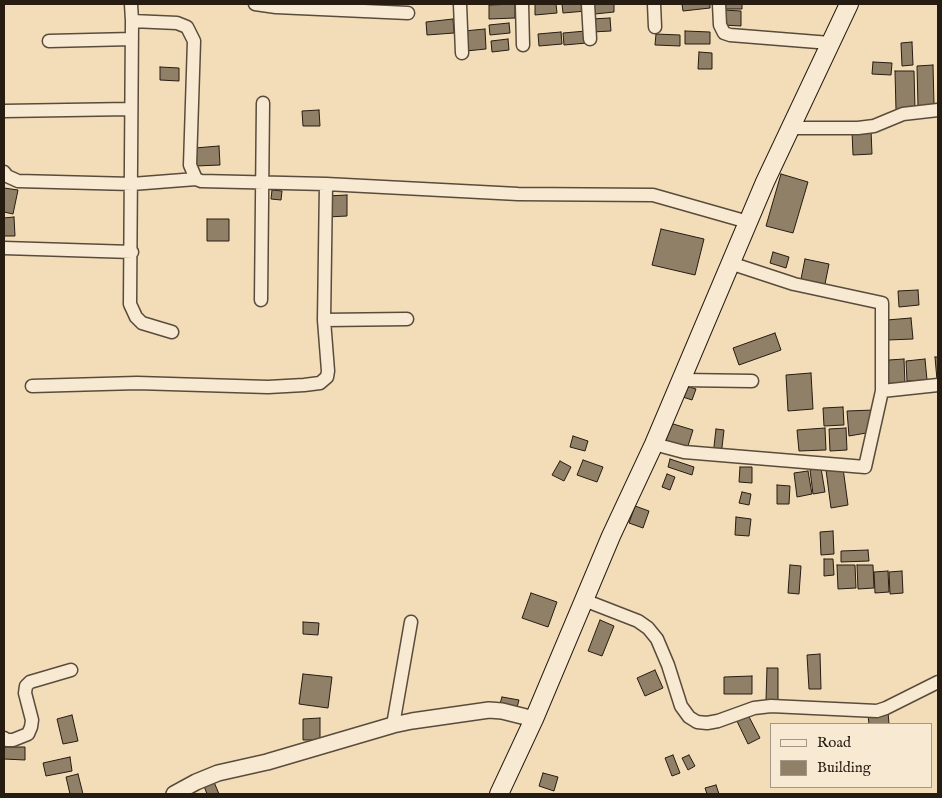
<!DOCTYPE html>
<style>
body{margin:0}
#map{position:relative;width:942px;height:798px;overflow:hidden;background:#f3ddb9;font-family:"IM FELL English",serif}
canvas{display:block}
.frame{position:absolute;inset:0;border:5px solid #261c11;pointer-events:none}
.legend{position:absolute;left:770px;top:723px;width:162px;height:65px;box-sizing:border-box;background:#f7e9d2;border:1px solid #a39785;margin:0;padding:6px 9px;list-style:none;font-size:15px;color:#261c11}
.legend li{display:flex;align-items:center;gap:10px;height:25px}
.legend b{width:25px;border:1px solid #a39785}
</style>
<div id="map">
<canvas width="942" height="798"></canvas>
<div class="frame"></div>
<ul class="legend">
<li><b style="height:6px;background:#f7e9d2"></b>Road</li>
<li><b style="height:14px;background:#918068"></b>Building</li>
</ul>
</div>
<script>
const ctx = document.querySelector('canvas').getContext('2d');
ctx.lineJoin = 'round';
function paint(path, color) { ctx.fillStyle = color; ctx.fill(path, 'evenodd'); }
const poly = rows => new Path2D(rows.map(r => 'M' + r).join(''));
function trace(path, color, width, dash) { ctx.strokeStyle = color; ctx.lineWidth = width; ctx.lineCap = dash ? 'butt' : 'round'; ctx.setLineDash(dash || []); ctx.stroke(path); }
const building = poly([
 [515,4,515,18,489,19,489,5,515,4],
 [535,4,556,4,557,13,535,15,535,4],
 [562,4,585,4,586,11,563,13,562,4],
 [594,4,614,4,614,12,595,14,594,4],
 [682,4,710,4,710,8,683,11,682,4],
 [723,4,742,4,742,9,723,9,723,4],
 [723,10,741,11,741,26,723,25,723,10],
 [610,18,611,31,592,32,591,19,610,18],
 [453,19,454,33,427,35,426,22,453,19],
 [509,23,510,33,490,35,489,25,509,23],
 [485,29,486,49,466,51,464,31,485,29],
 [586,31,587,43,564,45,563,33,586,31],
 [685,31,710,32,710,44,685,44,685,31],
 [561,32,562,44,539,46,538,34,561,32],
 [656,34,680,35,680,46,655,45,656,34],
 [508,39,509,50,492,52,491,41,508,39],
 [912,42,913,65,902,66,901,43,912,42],
 [699,52,712,53,712,69,698,69,699,52],
 [873,62,892,63,891,75,872,74,873,62],
 [933,65,934,105,918,106,917,66,933,65],
 [160,67,179,68,179,81,160,80,160,67],
 [895,71,914,71,915,109,896,110,895,71],
 [319,110,320,126,303,126,302,111,319,110],
 [871,130,872,154,853,155,852,131,871,130],
 [219,146,220,165,196,166,195,148,219,146],
 [781,174,808,182,793,233,766,226,781,174],
 [4,188,18,190,13,214,4,212,4,188],
 [272,190,282,191,281,200,271,199,272,190],
 [347,195,347,216,327,217,327,196,347,195],
 [14,217,15,236,4,236,4,218,14,217],
 [207,219,229,219,229,241,207,241,207,219],
 [661,229,704,239,695,275,652,265,661,229],
 [773,252,789,257,786,268,770,263,773,252],
 [805,259,829,264,824,289,800,284,805,259],
 [918,290,919,305,899,307,898,291,918,290],
 [911,318,913,339,888,340,887,320,911,318],
 [775,333,781,350,739,365,733,348,775,333],
 [935,357,938,357,938,380,937,380,935,357],
 [904,359,905,384,885,386,889,360,904,359],
 [925,359,927,380,907,381,906,361,925,359],
 [811,373,813,409,788,411,786,375,811,373],
 [686,386,696,389,692,400,683,397,686,386],
 [843,407,844,425,824,426,823,408,843,407],
 [874,410,872,432,849,436,847,411,874,410],
 [670,423,693,430,687,449,664,442,670,423],
 [825,428,826,450,799,451,797,430,825,428],
 [846,428,847,450,830,451,829,429,846,428],
 [716,429,724,430,721,456,713,455,716,429],
 [573,436,588,441,585,451,570,447,573,436],
 [670,459,694,467,692,475,668,467,670,459],
 [583,460,603,467,597,482,577,475,583,460],
 [560,461,571,467,564,481,552,475,560,461],
 [740,467,752,467,752,483,739,482,740,467],
 [821,468,825,492,813,494,810,470,821,468],
 [843,468,848,505,831,508,826,470,843,468],
 [808,471,812,494,797,497,794,473,808,471],
 [667,474,675,477,670,490,662,487,667,474],
 [777,485,790,486,789,504,777,504,777,485],
 [742,492,751,494,749,505,739,503,742,492],
 [635,506,649,511,643,528,629,523,635,506],
 [736,517,751,519,749,536,735,535,736,517],
 [833,531,834,554,821,555,820,532,833,531],
 [868,550,869,561,841,562,841,551,868,550],
 [824,559,833,559,834,575,824,576,824,559],
 [790,565,801,566,799,594,788,593,790,565],
 [837,565,855,565,856,588,838,589,837,565],
 [857,565,873,565,874,588,858,589,857,565],
 [888,571,889,592,875,593,874,572,888,571],
 [902,571,903,593,890,594,889,572,902,571],
 [531,593,557,602,548,627,522,618,531,593],
 [600,620,614,626,602,656,588,651,600,620],
 [303,622,319,623,318,635,303,634,303,622],
 [820,654,821,689,809,689,807,655,820,654],
 [767,668,778,668,778,700,766,700,767,668],
 [655,670,663,688,645,696,637,678,655,670],
 [303,674,332,677,328,708,299,704,303,674],
 [752,676,752,694,724,694,724,677,752,676],
 [502,697,519,700,516,711,499,707,502,697],
 [746,711,760,738,748,744,735,717,746,711],
 [888,712,889,724,869,724,868,715,888,712],
 [72,715,78,741,63,744,57,719,72,715],
 [320,718,320,740,303,740,303,719,320,718],
 [4,747,25,747,25,760,4,759,4,747],
 [673,755,680,773,672,776,665,758,673,755],
 [689,755,695,766,688,770,682,758,689,755],
 [70,757,72,771,46,776,43,763,70,757],
 [543,773,558,777,554,791,539,786,543,773],
 [78,774,83,794,70,794,66,777,78,774],
 [214,782,219,794,207,794,204,786,214,782],
 [716,785,719,794,707,794,705,788,716,785]
]);
paint(building, '#918068');
trace(building, '#261c11', 1);
const minor = poly([
 [131,4,132,21,177,23,187,27,194,41,190,165,196,179,201,181,326,184,518,194,653,195,748,222],
 [255,4,276,7,408,13],
 [460,4,462,53],
 [522,4,523,45],
 [588,4,590,39],
 [654,4,655,27],
 [719,4,720,25,724,33,730,35,830,43],
 [132,21,130,304,136,317,142,323,172,332],
 [49,41,132,39],
 [4,111,130,109],
 [790,128,858,128,874,126,903,114,938,110],
 [4,172,7,176,18,181,132,184,196,179],
 [4,248,132,252],
 [261,300,263,103],
 [324,320,407,319],
 [682,380,752,381],
 [32,386,137,383,268,387,304,385,320,383,327,377,328,371,324,320,326,184],
 [882,391,938,385],
 [654,444,684,452,865,467,882,391,882,303,794,284,730,263],
 [584,600,638,621,648,628,657,639,668,665,681,706,689,717,697,722,707,723,718,721,754,708,771,706,877,711,886,708,938,682],
 [393,725,411,622],
 [4,738,7,740,13,740,28,734,31,727,32,720,25,693,26,686,30,682,71,670]
]);
const tertiary = poly([
 [174,794,196,782,218,773,267,762,393,725,412,721,489,710,502,711,534,719]
]);
const secondary = poly([
 [499,794,534,719,611,536,654,444,765,182,849,4]
]);
trace(minor, '#594c3b', 15);
trace(tertiary, '#594c3b', 18);
trace(secondary, '#261c11', 20);
trace(minor, '#f7e9d2', 12);
trace(tertiary, '#f7e9d2', 15);
trace(secondary, '#f7e9d2', 18);
</script>
